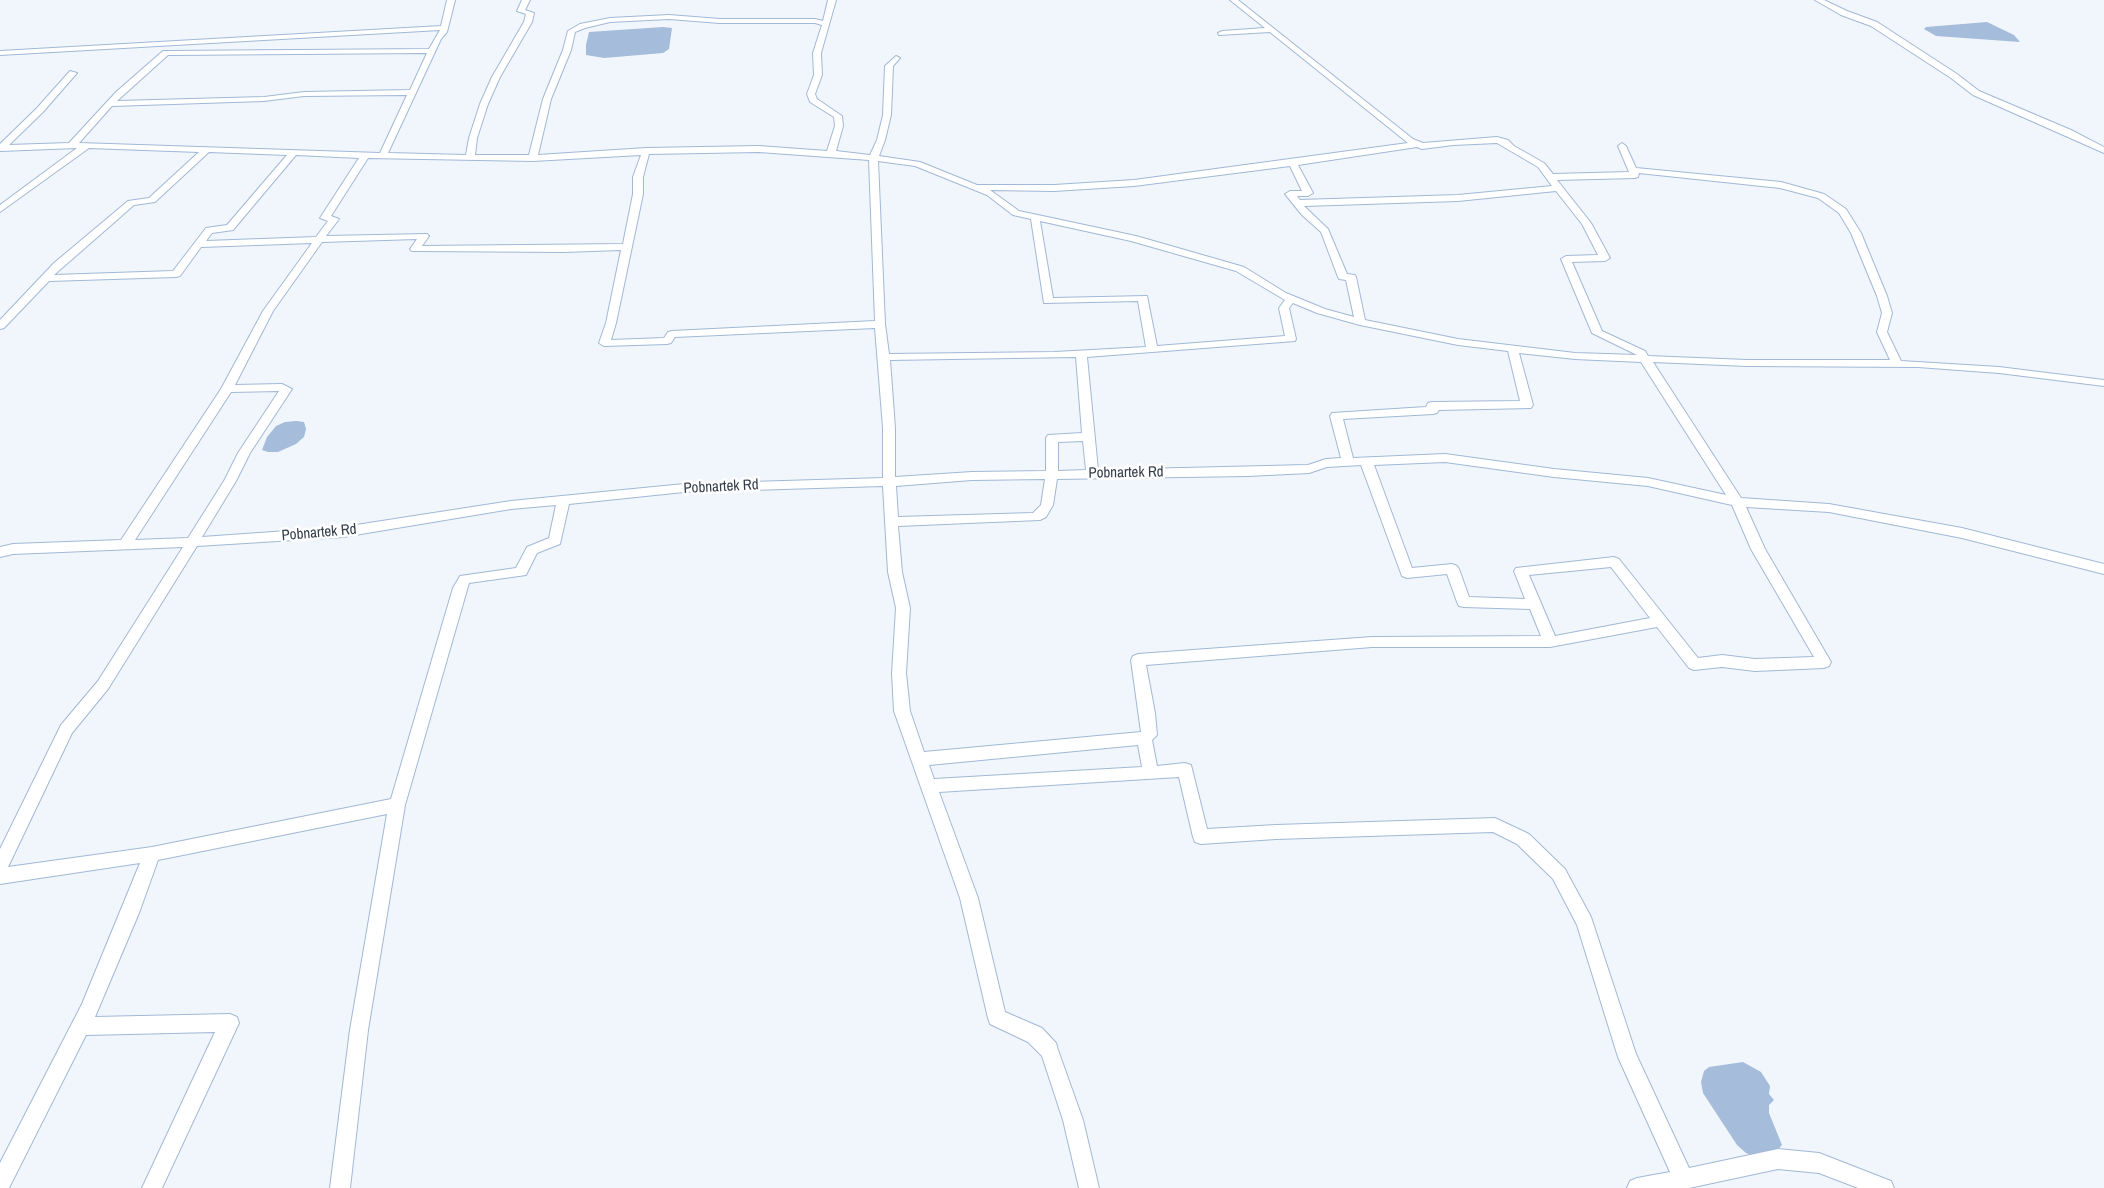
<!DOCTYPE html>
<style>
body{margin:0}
canvas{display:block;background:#f1f6fc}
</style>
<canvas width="2104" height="1188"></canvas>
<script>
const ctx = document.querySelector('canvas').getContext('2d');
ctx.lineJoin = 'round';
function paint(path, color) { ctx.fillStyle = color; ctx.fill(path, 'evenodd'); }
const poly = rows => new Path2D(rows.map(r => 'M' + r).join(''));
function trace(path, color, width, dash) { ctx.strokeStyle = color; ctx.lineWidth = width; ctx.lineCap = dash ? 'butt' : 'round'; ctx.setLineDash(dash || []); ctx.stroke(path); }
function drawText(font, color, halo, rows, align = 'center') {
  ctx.font = font + ' "Archivo Narrow",sans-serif'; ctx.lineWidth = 5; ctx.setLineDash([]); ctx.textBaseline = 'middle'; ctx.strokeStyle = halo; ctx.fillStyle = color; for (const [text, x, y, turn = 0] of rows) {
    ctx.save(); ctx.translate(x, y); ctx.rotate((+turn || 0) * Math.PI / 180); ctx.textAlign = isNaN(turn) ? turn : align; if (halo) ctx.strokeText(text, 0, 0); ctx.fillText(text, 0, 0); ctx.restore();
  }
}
paint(poly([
 [1987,22,2014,35,2020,42,1936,36,1924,29,1926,27],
 [663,27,672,28,669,49,663,53,604,58,586,55,586,45,589,32],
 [296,421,304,422,306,429,304,437,296,444,278,452,268,452,262,450,267,437,276,426,285,422],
 [1743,1062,1761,1072,1770,1086,1769,1094,1774,1100,1769,1105,1769,1113,1782,1145,1774,1154,1754,1156,1746,1153,1737,1145,1703,1093,1701,1082,1704,1071,1709,1067]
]), '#a5bcda');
const street = poly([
 [447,0,455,0,447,32,441,39,388,153,466,155,469,138,480,104,492,77,524,22,526,14,517,11,522,0,530,0,525,10,534,13,532,22,500,77,488,104,477,138,475,155,529,155,543,99,563,50,568,31,580,24,610,18,669,15,720,19,815,19,823,21,828,0,836,0,821,53,822,75,815,94,817,99,842,116,843,126,836,151,870,155,877,140,883,115,885,66,896,56,900,58,893,66,891,115,885,140,879,156,920,162,977,185,1054,185,1134,180,1408,143,1270,32,1219,35,1218,33,1222,31,1265,28,1230,0,1238,0,1413,139,1423,143,1497,137,1508,140,1514,146,1544,163,1553,174,1629,172,1618,146,1622,143,1626,146,1636,168,1781,182,1824,194,1846,209,1861,233,1887,296,1892,313,1887,332,1901,361,1999,367,2104,380,2104,386,1999,373,1918,367,1747,366,1653,362,1741,498,1829,504,1962,528,2104,564,2104,574,1962,538,1829,512,1746,507,1765,549,1831,662,1829,666,1824,668,1755,671,1722,667,1694,670,1689,668,1657,627,1550,647,1372,647,1146,665,1155,713,1157,735,1152,740,1157,766,1185,763,1191,765,1207,829,1276,825,1495,818,1529,834,1565,869,1591,917,1636,1054,1689,1168,1778,1149,1819,1153,1891,1181,1894,1188,1858,1188,1819,1173,1778,1169,1689,1188,1627,1188,1630,1181,1637,1178,1670,1172,1618,1057,1577,925,1553,879,1517,844,1493,832,1276,839,1201,844,1195,842,1193,837,1179,777,939,792,978,898,1005,1012,1042,1028,1056,1043,1058,1050,1083,1120,1099,1188,1079,1188,1063,1120,1042,1056,1028,1042,990,1024,988,1018,960,898,894,711,892,673,896,608,888,572,883,486,684,492,569,504,560,544,537,553,526,575,469,583,405,805,368,1030,350,1188,330,1188,350,1030,387,814,158,860,139,913,95,1017,230,1014,237,1017,239,1023,162,1188,142,1188,215,1032,86,1035,9,1188,0,1188,0,1163,82,1004,140,863,0,884,0,849,61,725,98,681,183,547,13,554,0,557,0,547,13,544,121,540,221,389,263,311,312,243,201,247,180,276,176,277,49,281,4,328,0,329,0,320,54,263,128,201,149,198,199,152,89,148,0,212,0,205,77,148,0,151,0,144,37,108,70,71,77,73,43,112,9,145,69,143,116,92,163,51,429,49,440,30,0,55,0,51,441,26,447,0],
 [669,19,720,23,815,23,822,25,813,53,814,75,807,94,810,102,834,117,835,126,827,151,759,146,646,148,538,155,551,99,571,50,575,32,585,28,610,22,669,19],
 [427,53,410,90,304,92,264,97,117,101,168,55,427,53],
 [407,95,380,153,79,143,112,106,264,101,304,96,407,95],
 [1497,143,1538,167,1552,186,1458,195,1300,200,1297,196,1308,196,1313,193,1298,165,1417,147,1422,149,1453,145,1497,143],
 [209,152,287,155,227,225,206,228,173,271,54,275,134,205,155,202,209,152],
 [759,152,869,160,875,321,672,331,668,332,664,338,611,340,616,323,643,194,643,177,649,154,759,152],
 [296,155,359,158,320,218,328,221,316,237,206,241,212,233,233,230,296,155],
 [641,155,633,177,633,194,623,244,422,246,429,236,427,234,326,236,339,219,331,216,368,158,533,161,641,155],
 [878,161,915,166,987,195,1013,215,1031,219,1044,303,1138,301,1146,347,1055,352,889,354,885,324,878,161],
 [1290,166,1302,191,1290,191,1285,194,1302,215,1321,232,1338,277,1339,279,1346,280,1354,317,1325,309,1286,293,1244,267,1136,236,1019,211,990,190,1054,191,1134,186,1290,166],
 [1639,173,1780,188,1818,198,1839,213,1851,233,1877,296,1882,313,1877,332,1890,360,1747,360,1648,356,1645,351,1602,331,1572,262,1605,261,1610,258,1591,223,1557,180,1635,178,1638,177,1639,173],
 [1556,191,1582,224,1598,255,1566,256,1561,259,1592,333,1637,355,1575,353,1458,339,1365,320,1356,277,1355,275,1347,274,1328,229,1304,206,1458,201,1556,191],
 [1040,221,1131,241,1236,271,1285,300,1279,308,1285,336,1157,346,1147,296,1053,298,1040,221],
 [417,239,410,249,412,251,564,252,621,250,606,323,599,343,604,346,667,344,671,343,675,337,875,328,883,428,883,478,684,484,511,501,343,527,202,537,236,481,250,453,292,389,282,384,235,385,273,311,322,242,417,239],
 [1293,303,1317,313,1360,325,1458,345,1508,351,1520,401,1432,402,1428,403,1426,407,1332,413,1330,416,1341,458,1326,459,1308,465,1098,470,1087,357,1295,341,1296,339,1289,308,1293,303],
 [1519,353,1575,359,1641,362,1726,495,1648,478,1554,469,1445,454,1353,458,1343,419,1433,414,1437,413,1439,410,1531,408,1533,405,1519,353],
 [1076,357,1082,433,1048,435,1046,438,1046,471,972,472,895,477,895,428,890,360,1076,357],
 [279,391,238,453,224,481,188,538,135,540,231,392,279,391],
 [1083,441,1086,470,1058,471,1058,442,1083,441],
 [1445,462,1554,477,1648,486,1732,505,1751,549,1814,657,1755,659,1722,655,1698,658,1619,559,1614,557,1516,568,1514,571,1525,599,1469,597,1459,569,1457,566,1452,564,1412,568,1374,465,1445,462],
 [1361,465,1402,576,1407,578,1447,574,1457,602,1459,606,1464,607,1530,609,1541,636,1372,637,1138,654,1133,656,1131,660,1141,732,924,752,910,711,906,673,910,608,902,572,898,526,1040,520,1046,517,1053,505,1057,479,1248,476,1309,473,1327,467,1361,465],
 [1045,479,1041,505,1033,513,898,517,896,486,972,480,1045,479],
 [556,505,549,538,527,547,516,568,460,576,453,588,391,799,152,847,8,867,72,733,108,689,197,546,343,537,511,509,556,505],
 [1611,567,1650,618,1555,636,1529,575,1611,567],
 [1138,745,1142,767,934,779,929,765,1138,745],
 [1815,0,1824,0,1847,11,1877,22,1957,74,1979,91,2071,130,2104,147,2104,153,1973,95,1951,78,1871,26,1841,15,1815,0]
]);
trace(street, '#a1b8d6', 2);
paint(street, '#fff');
drawText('15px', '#333d49', '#fff', [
 ["Pobnartek Rd",1126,473,-1],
 ["Pobnartek Rd",721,487,-3],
 ["Pobnartek Rd",319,533,-5]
]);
</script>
